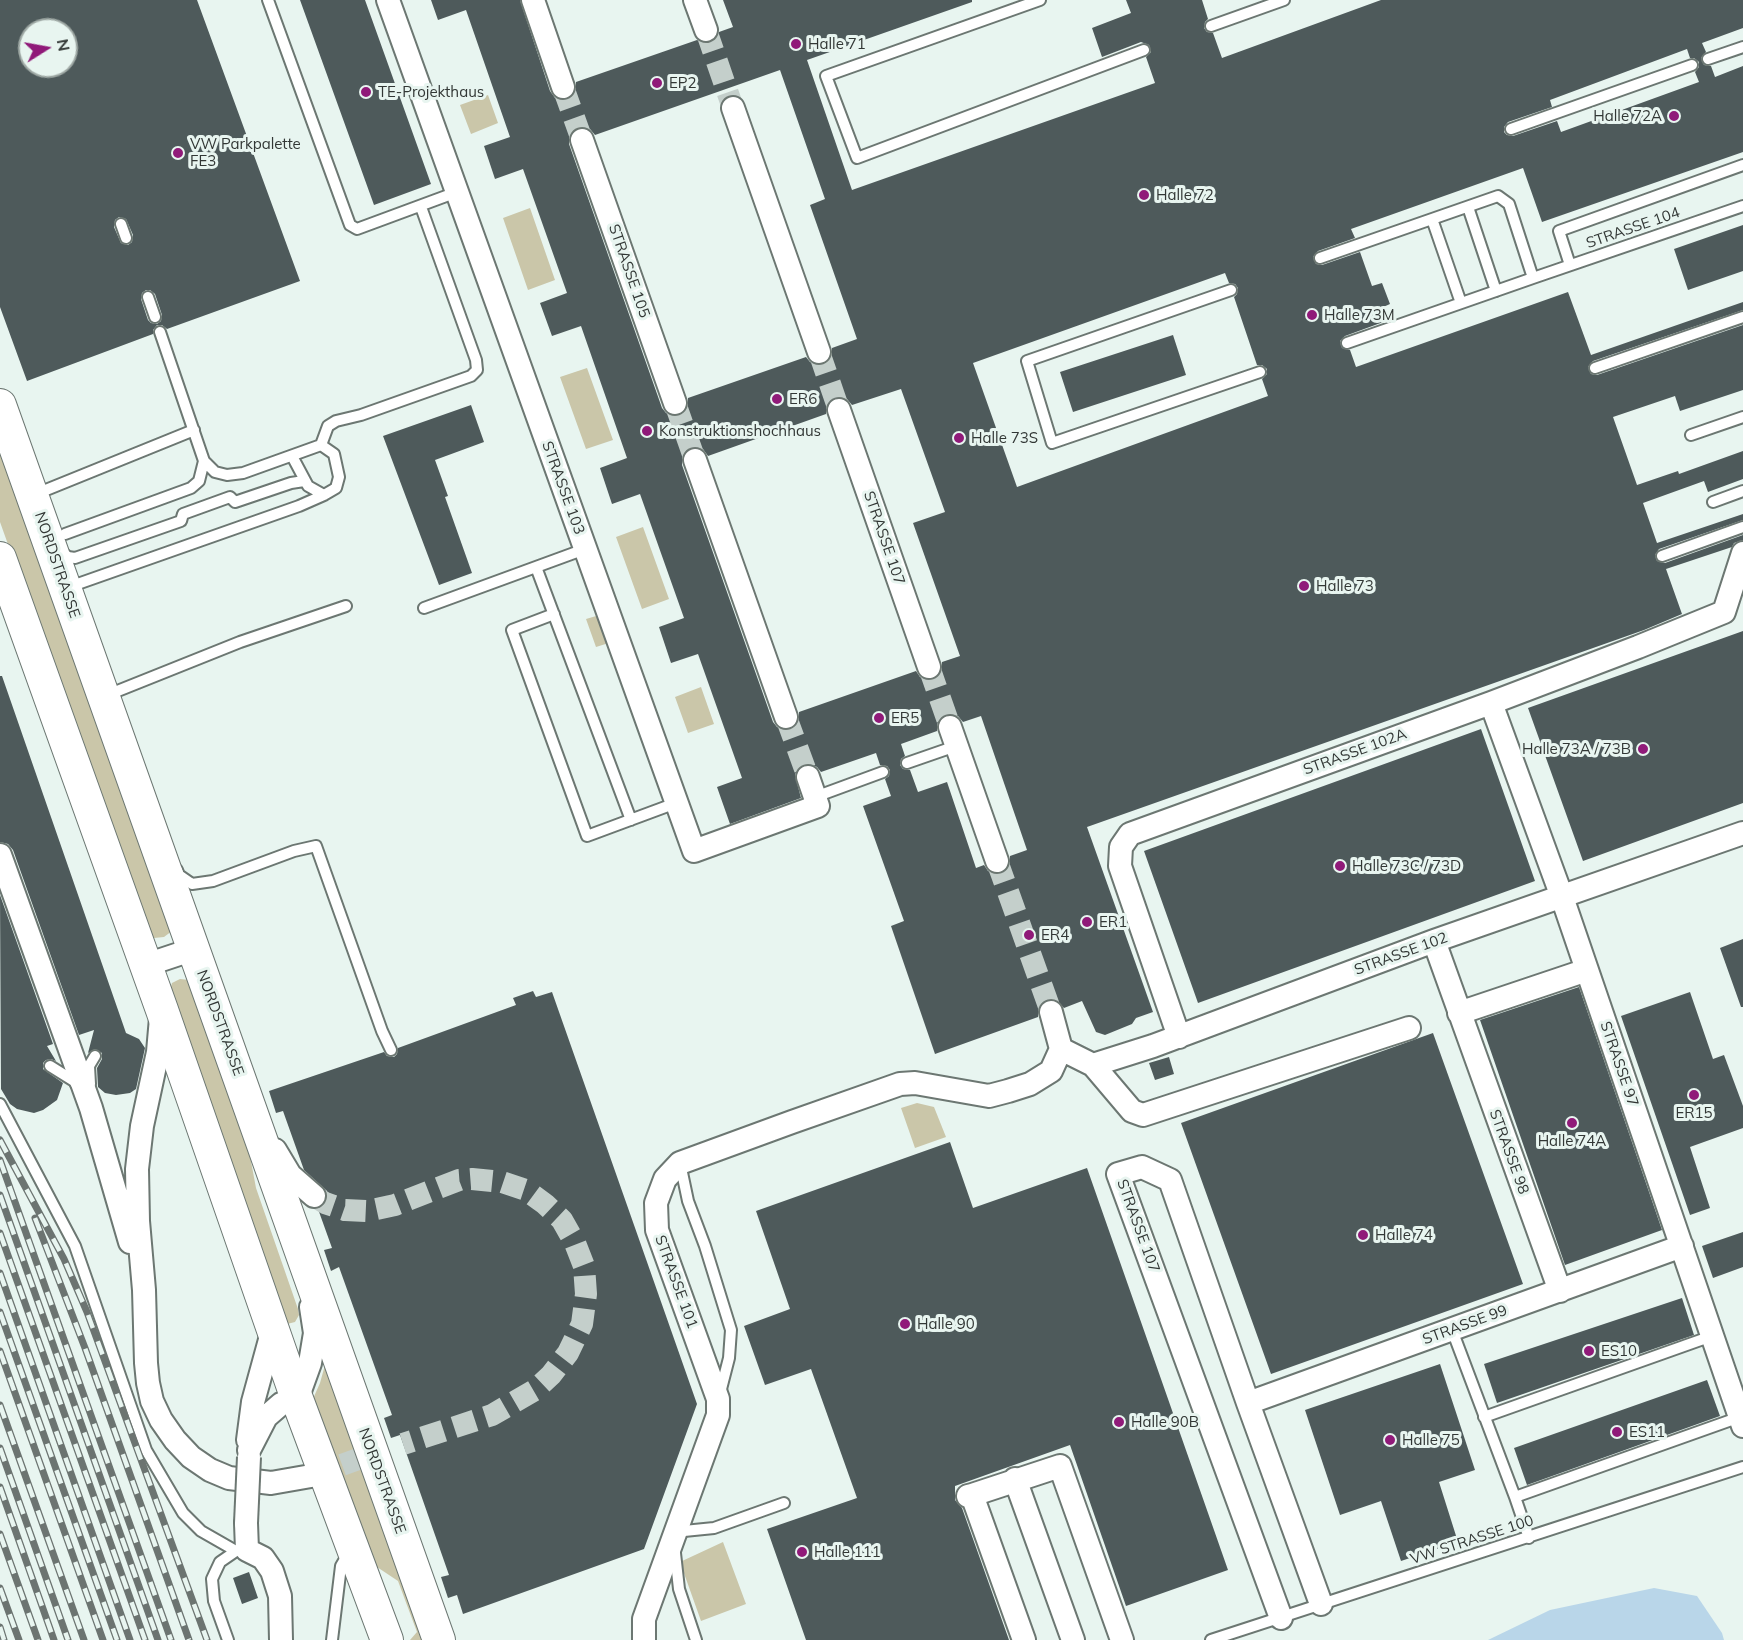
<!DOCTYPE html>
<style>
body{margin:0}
#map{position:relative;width:1743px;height:1640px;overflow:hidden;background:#e8f5f0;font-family:Mulish,sans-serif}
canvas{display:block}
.north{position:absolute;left:18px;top:18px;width:60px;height:60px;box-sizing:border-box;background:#e8f5f0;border:2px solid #9fa9a5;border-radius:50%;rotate:79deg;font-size:16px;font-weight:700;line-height:24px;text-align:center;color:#323735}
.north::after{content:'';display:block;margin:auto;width:21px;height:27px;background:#901a79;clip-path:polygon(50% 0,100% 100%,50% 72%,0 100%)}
</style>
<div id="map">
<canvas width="1743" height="1640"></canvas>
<div class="north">N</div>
</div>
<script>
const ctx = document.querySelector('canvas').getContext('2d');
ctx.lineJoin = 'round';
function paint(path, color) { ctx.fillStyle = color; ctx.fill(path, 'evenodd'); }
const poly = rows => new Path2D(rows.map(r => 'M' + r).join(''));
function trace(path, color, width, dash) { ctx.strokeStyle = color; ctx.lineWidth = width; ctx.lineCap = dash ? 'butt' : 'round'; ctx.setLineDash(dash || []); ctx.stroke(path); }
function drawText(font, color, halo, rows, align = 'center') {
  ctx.font = font + ' Mulish,sans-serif'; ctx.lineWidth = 6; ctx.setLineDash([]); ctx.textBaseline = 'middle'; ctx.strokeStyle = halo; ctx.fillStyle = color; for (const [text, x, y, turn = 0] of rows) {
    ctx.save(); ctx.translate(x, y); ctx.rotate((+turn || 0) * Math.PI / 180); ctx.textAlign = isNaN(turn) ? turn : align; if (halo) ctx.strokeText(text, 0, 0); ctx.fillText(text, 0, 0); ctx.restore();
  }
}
paint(poly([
 [488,95,498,123,471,134,460,105],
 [530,208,555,280,528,290,503,218],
 [587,368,613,440,586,449,560,377],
 [0,435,172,931,164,937,154,938,147,933,0,522],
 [643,527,669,599,642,609,616,537],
 [603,614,612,642,596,647,586,619],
 [701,687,714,724,688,733,675,697],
 [180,979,190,980,244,1124,256,1188,298,1309,299,1315,295,1322,287,1324,169,993,172,983],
 [917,1103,934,1107,946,1137,915,1148,901,1108],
 [325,1365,330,1380,424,1640,410,1640,417,1632,398,1581,368,1561,312,1401,320,1383],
 [723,1542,746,1604,701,1621,680,1562]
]), '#cac6a9');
paint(poly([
 [1654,1588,1697,1596,1722,1633,1724,1640,1488,1640,1550,1610]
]), '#b9d6e9');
paint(poly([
 [0,0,197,0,300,281,167,329,162,325,157,325,153,330,153,334,27,381,0,307],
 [30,30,66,30,66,66,30,66],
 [119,217,126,219,133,235,132,242,128,245,121,243,114,227,115,220],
 [146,290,150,290,155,294,162,315,161,321,157,324,151,323,148,320,141,299,142,293],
 [300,0,365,0,431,184,374,205],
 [431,0,520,0,550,91,555,98,561,100,568,99,574,95,576,89,576,82,697,40,703,43,711,42,717,38,719,32,733,27,723,0,972,0,972,2,807,60,852,190,1155,83,1146,57,1151,52,1149,45,1141,42,1102,57,1092,28,1131,13,1126,0,1202,0,1208,19,1205,22,1204,28,1207,32,1213,33,1222,58,1381,0,1743,0,1743,28,1702,43,1706,52,1701,58,1704,65,1711,66,1715,77,1743,66,1743,152,1542,222,1523,168,1351,229,1355,238,1318,251,1313,257,1316,264,1322,265,1360,252,1372,286,1382,283,1390,304,1381,308,1386,321,1345,336,1340,341,1342,348,1350,350,1356,367,1568,292,1591,355,1743,302,1743,310,1593,361,1588,367,1591,374,1597,375,1743,325,1743,390,1680,411,1675,396,1613,417,1637,485,1678,471,1679,474,1743,451,1743,479,1708,492,1704,481,1643,503,1657,543,1743,514,1743,520,1659,549,1655,555,1657,561,1665,563,1743,535,1743,540,1734,543,1732,547,1666,569,1682,614,1644,630,1087,827,1153,1012,1136,1018,1132,1024,1105,1035,1096,1032,1082,1001,1064,1008,1055,999,1048,999,1042,1002,1038,1008,1038,1017,935,1054,891,926,904,921,863,806,891,796,885,779,889,776,890,770,887,766,880,765,876,753,821,772,817,767,811,764,803,765,797,769,795,775,801,798,730,824,717,787,742,778,698,654,671,663,659,627,684,618,640,494,612,504,600,468,627,458,581,326,552,336,540,303,567,293,523,169,495,179,484,146,510,137,466,10,438,20],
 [1687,49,1690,58,1694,58,1699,62,1699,67,1695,72,1699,82,1561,132,1557,121,1513,136,1507,135,1504,132,1504,127,1508,122,1552,107,1550,100],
 [780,70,825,199,810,205,857,339,832,348,832,355,830,360,824,364,816,365,810,362,806,357,688,398,688,406,685,412,679,416,672,416,666,413,662,408,569,144,569,137,572,131,578,127,584,127,590,129,595,135],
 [1225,273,1229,283,1235,284,1238,288,1237,294,1234,297,1257,365,1262,365,1267,369,1267,374,1262,379,1268,396,1017,487,973,363],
 [901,389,945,512,913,523,960,656,942,662,942,670,940,675,934,679,926,680,920,677,916,671,799,712,799,720,796,726,790,730,783,730,777,727,773,722,682,465,682,457,685,451,691,447,698,447,703,449,708,456,826,414,826,408,828,402,835,397,842,397,847,399,852,405],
 [946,714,953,714,958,716,963,722,981,716,1027,850,1010,856,1010,864,1008,869,1002,873,994,874,988,871,984,865,976,868,947,782,918,792,910,770,903,769,900,765,901,759,905,756,901,744,937,731,937,725,939,719],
 [1743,225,1743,271,1688,290,1674,249],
 [1173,335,1186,375,1073,412,1060,372],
 [471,405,484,442,435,460,448,496,445,497,472,573,439,585,383,436],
 [1743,631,1743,803,1583,861,1528,708],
 [0,676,2,676,126,1033,139,1039,145,1048,136,1089,130,1093,116,1095,105,1093,98,1087,97,1068,102,1059,102,1053,95,1049,88,1053,94,1030,79,1035,13,850,8,844,0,842],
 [1481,729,1535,881,1198,1003,1144,851],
 [0,895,53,1044,47,1046,56,1061,51,1059,46,1060,43,1063,43,1069,63,1083,57,1100,43,1110,34,1113,17,1109,10,1104,1,1089],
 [1743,939,1743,1007,1741,1007,1720,948],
 [1579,987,1662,1230,1565,1265,1480,1020],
 [533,991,536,997,552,992,697,1404,644,1549,463,1614,457,1595,448,1598,441,1577,449,1575,400,1435,391,1438,384,1418,392,1415,339,1267,331,1271,324,1250,332,1248,318,1209,324,1205,327,1199,327,1191,304,1170,283,1111,276,1113,269,1091,384,1052,387,1056,394,1057,397,1054,398,1048,516,1005,513,998],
 [1690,992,1713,1059,1724,1055,1743,1106,1743,1128,1690,1147,1710,1208,1690,1215,1621,1016],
 [1433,1033,1523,1284,1271,1374,1181,1123],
 [1169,1057,1174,1074,1155,1080,1149,1063],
 [950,1142,973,1208,1087,1168,1228,1570,1126,1606,1070,1445,955,1486,955,1500,962,1508,1009,1640,806,1640,767,1529,857,1498,811,1369,765,1385,744,1326,790,1309,756,1211],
 [1743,1232,1743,1267,1713,1278,1702,1246],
 [1682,1298,1694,1335,1497,1403,1484,1364],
 [1440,1364,1475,1470,1439,1482,1458,1542,1401,1561,1381,1501,1340,1515,1305,1410],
 [1707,1380,1720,1416,1527,1485,1514,1448],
 [249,1572,258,1598,242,1604,233,1578]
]), '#4e5a5b');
trace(poly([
 [706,30,733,108],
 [563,87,582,140],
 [819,352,839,410],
 [675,403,695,460],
 [929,667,950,727],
 [786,717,808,777],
 [997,861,1051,1012],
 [314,1196,325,1203,345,1210,367,1211,395,1205,459,1180,472,1179,502,1182,526,1190,545,1204,562,1220,575,1243,584,1266,586,1294,582,1324,568,1353,551,1375,535,1390,492,1415,403,1444],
 [311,1476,386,1449]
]), '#c4cfcb', 22, [22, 11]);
const lane = poly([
 [268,0,350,225,357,229,457,192],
 [1040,0,826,76,857,158,1144,50],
 [1211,26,1284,0],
 [1708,59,1743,47],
 [1511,129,1692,65],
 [1468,207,1496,291],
 [1432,219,1461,303],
 [121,224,126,238],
 [1320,258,1498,196,1509,204,1533,278,1347,343],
 [1570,265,1559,231,1743,165],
 [1533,278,1743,206],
 [1231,290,1027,361,1052,443,1260,372],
 [148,297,155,317],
 [160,332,204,461,215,472,227,475,243,473,321,445,328,426,336,421,361,415,471,376,477,370,476,360,421,207],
 [1595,368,1743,317],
 [1691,435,1743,417],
 [292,456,308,486,324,495],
 [36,494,194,430],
 [1713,502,1743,491],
 [65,534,191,488,199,481,204,461],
 [59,550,68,557,75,558,181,521,183,514,230,497,235,502,291,483,304,481],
 [1662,556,1743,527],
 [536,567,631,820],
 [69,587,299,506,324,495,336,488,339,477,334,454,321,445],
 [424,608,585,549],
 [554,614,512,630,587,836,676,803],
 [105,696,240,642,346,606],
 [907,763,956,746],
 [815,797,883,772],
 [177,870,179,875,192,884,213,881,294,851,316,846,382,1031,391,1050],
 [50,1066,74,1081,78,1087],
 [90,1084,89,1066,95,1056],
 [0,1104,75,1246,146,1450,183,1513,201,1531,236,1551],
 [680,1163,688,1201,705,1246,731,1330,729,1358,720,1393],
 [1452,1330,1515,1497,1740,1417],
 [1484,1417,1712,1336],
 [1515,1497,1529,1538],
 [674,1532,714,1528,784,1503],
 [675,1553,679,1589,696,1640],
 [228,1640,214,1601,212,1579,220,1562,236,1551,241,1550],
 [332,1640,341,1566,348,1554],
 [1211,1640,1743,1467]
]);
const street = poly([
 [388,0,694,851,818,806,808,777],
 [533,0,563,87],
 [695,0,706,30],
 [733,108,819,352],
 [582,140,675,403],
 [839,410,929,667],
 [695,460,786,717],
 [1491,703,1562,897,1743,1426],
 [950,727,997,861],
 [0,855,91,1108,130,1242],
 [1434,941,1560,1291],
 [146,965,194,949],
 [1051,1012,1061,1049],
 [1459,1013,1587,970],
 [161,1018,158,1052,142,1126,137,1169,138,1221,144,1290,146,1363,148,1383,152,1401,161,1420,175,1440,191,1457,210,1470,229,1478,271,1483,311,1476],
 [1179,1037,1120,866,1121,847,1130,834,1491,703,1638,647,1724,612,1743,553],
 [1061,1049,1093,1065,1153,1046,1434,941,1743,833],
 [1093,1065,1132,1111,1143,1115,1409,1028],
 [275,1150,290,1175,314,1196],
 [1248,1403,1682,1246],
 [248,1440,253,1402,273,1329],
 [249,1450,266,1417,281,1404,297,1399,310,1363,315,1333,311,1307],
 [1015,1479,1073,1640],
 [972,1495,1060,1466,1122,1640],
 [968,1496,972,1495,1024,1640],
 [246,1523,247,1550,263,1558,272,1571,280,1596,281,1640],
 [1281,1618,1118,1174,1142,1167,1170,1180,1248,1403,1321,1604],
 [644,1640,644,1619,718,1415,718,1399,657,1230,656,1203,665,1179,680,1163,792,1122,900,1084,915,1083,989,1096,1008,1091,1030,1084,1051,1071,1061,1049]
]);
const secondary = poly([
 [0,405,439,1640],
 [0,558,162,1010,297,1399,387,1640]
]);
trace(lane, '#6c7772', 14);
trace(street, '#6c7772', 26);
trace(secondary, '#6c7772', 34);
trace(lane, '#fff', 10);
trace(street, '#fff', 22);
trace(secondary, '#fff', 32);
const rail = poly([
 [0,1140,64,1259,87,1312,207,1640],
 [0,1160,171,1640],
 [0,1195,158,1640],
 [35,1218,85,1348,189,1640],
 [0,1233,145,1640],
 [0,1273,130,1640],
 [0,1312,117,1640],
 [0,1351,103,1640],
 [0,1405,84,1640],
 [0,1448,68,1640],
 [0,1487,54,1640],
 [0,1534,38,1640],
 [0,1588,19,1640],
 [0,1627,4,1640]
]);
trace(rail, '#6c7471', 7);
trace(rail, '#e8f5f0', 4.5, [14]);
const streetBridge = poly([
 [246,1523,249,1457]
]);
trace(streetBridge, '#6c7772', 26, []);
trace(streetBridge, '#fff', 22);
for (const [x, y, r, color] of [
 [796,44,6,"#901a79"],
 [657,83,6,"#901a79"],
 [366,92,6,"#901a79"],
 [1674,116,6,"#901a79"],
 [178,153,6,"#901a79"],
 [1144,195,6,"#901a79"],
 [1312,315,6,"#901a79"],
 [777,399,6,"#901a79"],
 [647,431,6,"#901a79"],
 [959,438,6,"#901a79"],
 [1304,586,6,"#901a79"],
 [879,718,6,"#901a79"],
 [1643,749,6,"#901a79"],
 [1340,866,6,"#901a79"],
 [1087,922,6,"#901a79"],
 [1029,935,6,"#901a79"],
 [1694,1095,6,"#901a79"],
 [1572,1123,6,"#901a79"],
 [1363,1235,6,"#901a79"],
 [905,1324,6,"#901a79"],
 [1589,1351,6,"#901a79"],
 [1119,1422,6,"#901a79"],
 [1617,1432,6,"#901a79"],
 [1390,1440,6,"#901a79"],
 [802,1552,6,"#901a79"]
]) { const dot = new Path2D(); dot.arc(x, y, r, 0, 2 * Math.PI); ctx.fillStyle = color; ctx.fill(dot); trace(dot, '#e8f5f0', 2); }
drawText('15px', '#323735', '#e8f5f0', [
 ["Halle 71",808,44],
 ["EP2",669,83],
 ["TE-Projekthaus",378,92],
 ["Halle 72A",1662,116,"right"],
 ["VW Parkpalette",190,144],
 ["FE3",190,161],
 ["Halle 72",1156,195],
 ["Halle 73M",1324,315],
 ["ER6",789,399],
 ["Konstruktionshochhaus",659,431],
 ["Halle 73S",971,438],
 ["Halle 73",1316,586],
 ["ER5",891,718],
 ["Halle 73A / 73B",1631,749,"right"],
 ["Halle 73C / 73D",1352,866],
 ["ER1",1099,922],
 ["ER4",1041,935],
 ["ER15",1694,1113,"center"],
 ["Halle 74A",1572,1141,"center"],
 ["Halle 74",1375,1235],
 ["Halle 90",917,1324],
 ["ES10",1601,1351],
 ["Halle 90B",1131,1422],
 ["ES11",1629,1432],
 ["Halle 75",1402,1440],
 ["Halle 111",814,1552]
], 'left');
drawText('15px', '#323735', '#e8f5f0', [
 ["STRASSE 104",1633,228,-19],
 ["STRASSE 105",629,271,71],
 ["STRASSE 103",563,488,70],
 ["STRASSE 107",884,538,71],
 ["NORDSTRASSE",57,565,71],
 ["STRASSE 102A",1355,752,-20],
 ["STRASSE 102",1401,954,-20],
 ["NORDSTRASSE",220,1023,70],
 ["STRASSE 97",1619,1064,71],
 ["STRASSE 98",1509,1152,70],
 ["STRASSE 107",1138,1226,70],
 ["STRASSE 101",676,1282,70],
 ["STRASSE 99",1465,1325,-20],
 ["NORDSTRASSE",382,1481,70],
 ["VW STRASSE 100",1472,1540,-18]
]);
</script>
